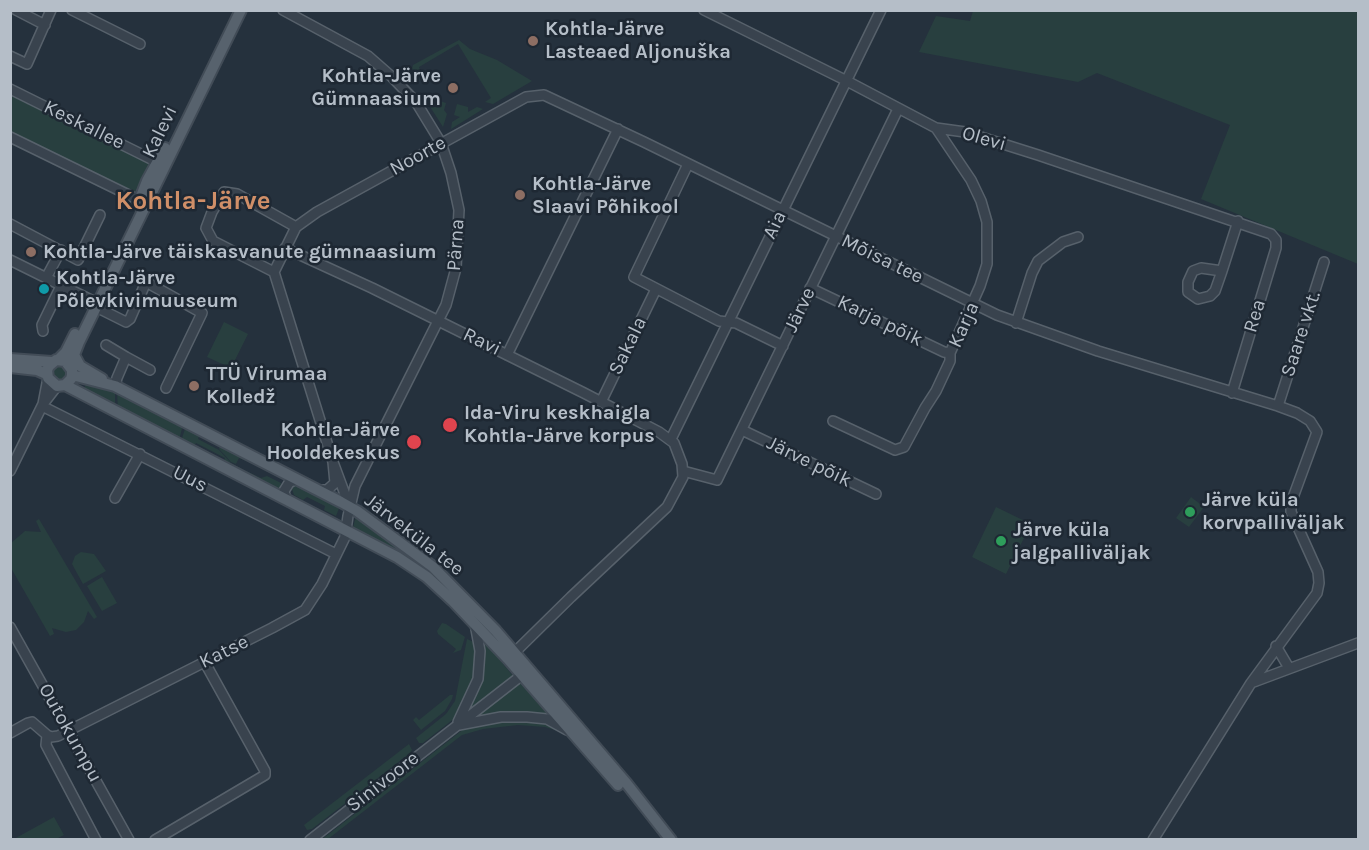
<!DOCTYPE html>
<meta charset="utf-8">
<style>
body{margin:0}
#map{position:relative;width:1369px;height:850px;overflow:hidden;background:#25313d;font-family:Karla,sans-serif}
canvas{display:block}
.frame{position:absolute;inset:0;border:12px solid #b5bec8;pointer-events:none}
</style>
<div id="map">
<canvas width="1369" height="850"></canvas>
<div class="frame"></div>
</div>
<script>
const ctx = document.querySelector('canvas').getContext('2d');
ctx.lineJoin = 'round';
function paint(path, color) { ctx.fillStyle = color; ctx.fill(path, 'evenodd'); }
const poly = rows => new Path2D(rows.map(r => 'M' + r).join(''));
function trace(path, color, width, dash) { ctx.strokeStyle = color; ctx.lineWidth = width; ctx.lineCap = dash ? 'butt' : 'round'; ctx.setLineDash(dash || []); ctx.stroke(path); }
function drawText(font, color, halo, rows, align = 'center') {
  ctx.font = font + ' Karla,sans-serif'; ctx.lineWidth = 5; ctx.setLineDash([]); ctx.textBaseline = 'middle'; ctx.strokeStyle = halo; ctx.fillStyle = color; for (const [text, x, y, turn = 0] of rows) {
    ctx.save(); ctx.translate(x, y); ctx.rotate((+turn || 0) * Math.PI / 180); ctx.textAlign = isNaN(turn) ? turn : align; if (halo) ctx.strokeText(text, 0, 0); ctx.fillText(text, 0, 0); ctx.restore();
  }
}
paint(poly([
 [973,11,1358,11,1358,264,1201,199,1230,125,1097,73,1078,82,919,52,936,16,970,21],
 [459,40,470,49,497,60,532,81,493,104,485,102,491,98,458,44,419,67,421,73,412,69,413,65],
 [10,93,147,160,150,166,139,189,132,193,11,133],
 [437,97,440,101,446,103,444,110,447,114,443,127,427,102,430,98],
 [457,104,468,107,468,112,477,107,483,109,451,129,452,122,460,117,454,115],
 [224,322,248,334,231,368,207,357],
 [58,363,68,369,66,380,55,381,50,370],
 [87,382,115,390,115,408,83,391],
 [117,391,183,425,179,440,118,410],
 [186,426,200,434,198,439,219,450,231,463,242,469,240,471,223,463,225,458,196,443,193,447,181,441],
 [221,445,247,458,246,461,239,458,236,464,231,462,219,449],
 [244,470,261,478,267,476,281,483,279,491,243,473],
 [295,485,298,485,340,506,336,516,324,510,325,506,307,497,303,500,294,495,292,489],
 [1191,497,1204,507,1189,527,1176,518],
 [996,507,1031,524,1006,574,972,557],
 [356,515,399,545,395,551,353,528],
 [39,519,97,617,94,619,88,611,84,622,76,630,66,632,52,628,54,634,50,636,11,568,11,543,25,531,41,532,36,521],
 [81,552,94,554,106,571,83,584,72,564,75,556],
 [102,577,117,603,102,611,87,586],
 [442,623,446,624,465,637,461,650,453,653,456,649,438,634,437,631],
 [467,639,476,643,475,677,460,714,423,743,419,743,416,738,446,714,455,701],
 [485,642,513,676,468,711,478,688,483,643],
 [520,683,550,716,473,719,518,684],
 [450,695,453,695,452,699,445,711,421,730,413,720,416,717,419,720],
 [509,720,545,721,562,732,545,727,518,725,483,729,462,735,328,839,321,840,465,728],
 [409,744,412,750,409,754,312,829,307,830,304,825],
 [54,817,64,835,56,839,14,839]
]), '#283f3f');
const minor = poly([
 [16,10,45,25],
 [72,10,140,44],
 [704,10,845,80,936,128,965,132,1038,155,1271,234,1276,240,1276,248,1232,393],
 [10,56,27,64,51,10],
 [10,89,157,162,159,166],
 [10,137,145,203],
 [688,164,634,277,719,321,736,323,783,346],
 [10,224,78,260,100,215],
 [285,248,372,288,584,393,659,432,674,443,682,464,683,477,667,507,571,597,511,656],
 [10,260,97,303],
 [1222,271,1201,268,1193,271,1188,282,1188,292,1198,299,1210,296,1215,291,1222,271,1238,221],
 [274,272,296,227,317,212,526,97,544,95,644,142,997,315,1098,351,1278,406,1297,413,1310,421,1317,432,1291,503,1291,512,1318,572,1319,583,1317,593,1251,683],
 [274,272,213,241,206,228,212,212,224,192,237,194,296,227],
 [274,272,333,462],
 [46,278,61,250],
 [810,288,944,352,950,353],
 [90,304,126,322,130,319,146,282,202,313,166,388],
 [1016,323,1032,273,1038,261,1063,242,1078,237],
 [43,331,42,325,61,286],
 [106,345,126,357,117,378,115,386],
 [507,355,618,129],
 [126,357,150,370],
 [601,402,656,289],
 [43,404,48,378],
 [42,406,336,554],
 [1278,406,1324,262],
 [833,421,895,450,904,447,925,408,936,391,950,361,950,353,980,286,987,264,987,222,981,201,971,180,936,128],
 [742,430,876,494],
 [671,439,881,10],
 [10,471,43,404,57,386],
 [683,471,717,480,898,109],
 [317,490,327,490,335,483,333,462,349,505],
 [115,498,140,454],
 [286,500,284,491,289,483,294,480],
 [10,627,129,840],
 [1276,646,1289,668],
 [458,722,478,679,480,651,475,624],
 [459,725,501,717,527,717,547,719,567,730],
 [10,733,28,723,32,722,47,735,51,737,58,736,272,628,305,610,322,584,345,537,348,516,355,486,446,305,456,268,459,210,451,173,441,143,416,102,392,77,368,56,283,10],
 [47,735,46,745,96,840],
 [155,840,265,775,265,771,204,661],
 [310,840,526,672],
 [1153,840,1251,683,1358,643]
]);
const major = poly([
 [138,204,147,181,165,148],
 [74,355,80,366,102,379],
 [10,359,52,362],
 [58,360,66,352,75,334],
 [10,367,37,370,46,374],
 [72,370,65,361,56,360,49,366,47,370,48,378,57,386,65,385,71,379,72,375,72,360,79,342,241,10],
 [72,375,115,386,341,502,357,511,433,567,496,631,627,784,671,840],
 [65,385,397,557,427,577,453,601,508,659,618,785]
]);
trace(minor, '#57616b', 12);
trace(major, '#424c57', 14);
trace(minor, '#39434e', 9);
trace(major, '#57626d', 10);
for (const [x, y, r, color] of [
 [533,41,6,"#8d6e63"],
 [453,88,6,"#8d6e63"],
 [520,195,6,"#8d6e63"],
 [31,252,6,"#8d6e63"],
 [44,289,6,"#0f9aa8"],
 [194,386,6,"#8d6e63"],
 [450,425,8,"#e0444e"],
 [414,442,8,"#e0444e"],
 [1190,512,6,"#2e9e5b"],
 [1001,541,6,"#2e9e5b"]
]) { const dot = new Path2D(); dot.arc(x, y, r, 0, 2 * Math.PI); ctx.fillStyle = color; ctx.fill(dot); trace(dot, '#1e2833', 2); }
drawText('bold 20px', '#b5bec8', '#1e2833', [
 ["Kohtla-Järve",545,29],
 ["Lasteaed Aljonuška",545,52],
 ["Kohtla-Järve",441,76,"right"],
 ["Gümnaasium",441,99,"right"],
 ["Kohtla-Järve",532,184],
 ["Slaavi Põhikool",532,207],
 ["Kohtla-Järve täiskasvanute gümnaasium",43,252],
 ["Kohtla-Järve",56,278],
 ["Põlevkivimuuseum",56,301],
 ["TTÜ Virumaa",206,374],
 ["Kolledž",206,397],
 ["Ida-Viru keskhaigla",464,413],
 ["Kohtla-Järve korpus",464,436],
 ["Kohtla-Järve",400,430,"right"],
 ["Hooldekeskus",400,453,"right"],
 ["Järve küla",1202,500],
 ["korvpalliväljak",1202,523],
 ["Järve küla",1013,530],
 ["jalgpalliväljak",1013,553]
], 'left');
drawText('20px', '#b5bec8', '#1e2833', [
 ["Keskallee",84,125,26],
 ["Kalevi",160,132,-64],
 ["Olevi",984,139,16],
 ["Noorte",418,156,-29],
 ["Aia",775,225,-64],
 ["Pärna",456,245,-86],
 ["Mõisa tee",882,259,26],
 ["Järve",800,310,-65],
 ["Rea",1255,316,-73],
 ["Karja põik",880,321,26],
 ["Karja",964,325,-66],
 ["Saare vkt.",1301,334,-72],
 ["Ravi",482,342,26],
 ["Sakala",628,346,-64],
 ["Järve põik",809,462,26],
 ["Uus",190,479,27],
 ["Järveküla tee",414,535,38],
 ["Katse",224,652,-26],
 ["Outokumpu",70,733,61],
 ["Sinivoore",383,782,-38]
]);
drawText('bold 26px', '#d08f68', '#1e2833', [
 ["Kohtla-Järve",193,202]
]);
</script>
